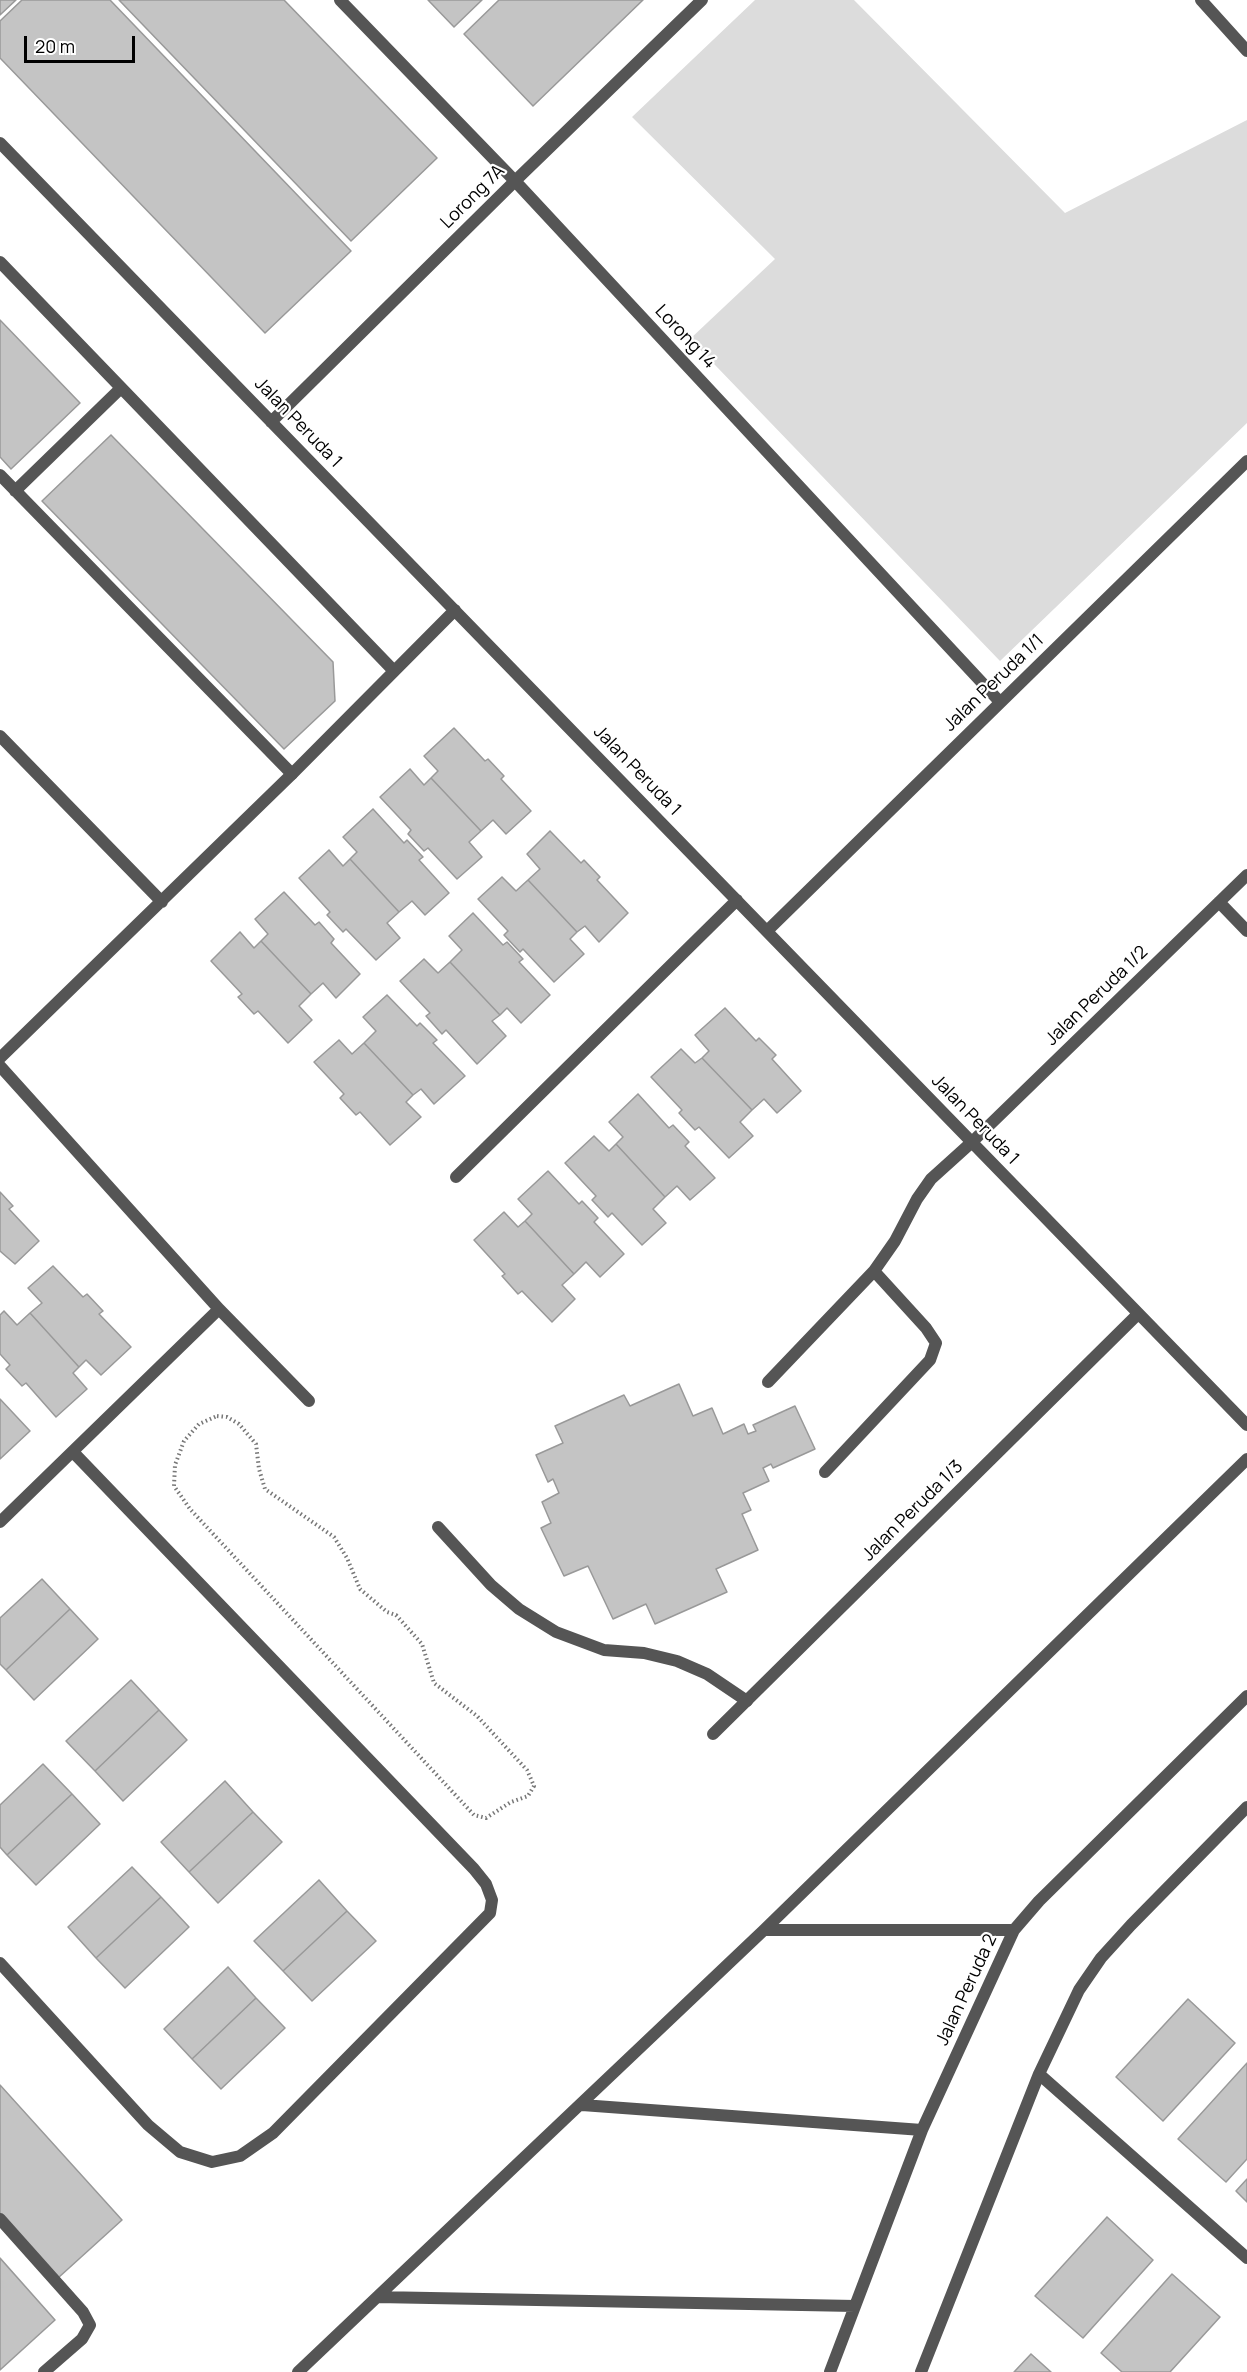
<!DOCTYPE html>
<style>
body{margin:0}
#map{position:relative;width:1247px;height:2372px;overflow:hidden;background:#fff;font-family:Manrope,sans-serif}
canvas{display:block}
.scale{position:absolute;left:24px;top:36px;width:111px;height:27px;box-sizing:border-box;border:3px solid #000;border-top:0;padding-left:8px;font-size:18px;line-height:21px;white-space:nowrap;color:#000;-webkit-text-stroke:4px #fff;paint-order:stroke}
</style>
<div id="map">
<canvas width="1247" height="2372"></canvas>
<div class="scale">20 m</div>
</div>
<script>
const ctx = document.querySelector('canvas').getContext('2d');
ctx.lineJoin = 'round';
function paint(path, color) { ctx.fillStyle = color; ctx.fill(path, 'evenodd'); }
const poly = rows => new Path2D(rows.map(r => 'M' + r).join(''));
function trace(path, color, width, dash) { ctx.strokeStyle = color; ctx.lineWidth = width; ctx.lineCap = dash ? 'butt' : 'round'; ctx.setLineDash(dash || []); ctx.stroke(path); }
function drawText(font, color, halo, rows, align = 'center') {
  ctx.font = font + ' Manrope,sans-serif'; ctx.lineWidth = 4.5; ctx.setLineDash([]); ctx.textBaseline = 'middle'; ctx.strokeStyle = halo; ctx.fillStyle = color; for (const [text, x, y, turn = 0] of rows) {
    ctx.save(); ctx.translate(x, y); ctx.rotate((+turn || 0) * Math.PI / 180); ctx.textAlign = isNaN(turn) ? turn : align; if (halo) ctx.strokeText(text, 0, 0); ctx.fillText(text, 0, 0); ctx.restore();
  }
}
paint(poly([
 [755,0,854,0,1065,213,1247,120,1247,423,1000,661,690,339,775,259,632,117]
]), '#dcdcdc');
const building = poly([
 [0,0,16,0,0,15,0,0],
 [22,0,110,0,351,251,265,333,0,58,0,21,22,0],
 [119,0,284,0,437,158,351,241,119,0],
 [428,0,482,0,454,27,428,0],
 [499,0,643,0,533,106,464,34,499,0],
 [0,320,80,403,11,469,0,457,0,320],
 [111,435,333,662,335,701,284,749,42,501,111,435],
 [454,728,485,761,488,759,504,776,501,779,531,811,506,834,493,820,481,831,431,778,438,771,424,756,454,728],
 [410,769,424,785,431,778,481,831,469,842,482,857,457,879,428,848,424,851,408,834,411,830,380,797,410,769],
 [373,809,404,843,407,840,423,857,419,860,449,893,425,915,412,901,399,912,350,859,357,852,343,837,373,809],
 [550,831,581,863,584,860,600,877,597,880,628,913,599,942,585,926,577,932,528,880,540,869,527,854,550,831],
 [329,850,343,866,350,859,399,912,387,923,400,938,376,960,346,929,343,932,327,915,330,912,299,878,329,850],
 [502,877,516,891,528,880,577,932,570,939,584,954,554,982,523,949,520,952,504,935,508,931,478,899,502,877],
 [284,892,315,925,319,922,334,939,331,943,360,974,336,998,323,983,311,994,261,941,268,934,255,919,284,892],
 [473,913,503,945,507,942,523,959,519,962,550,995,521,1023,507,1008,500,1015,450,962,462,950,449,936,473,913],
 [240,932,254,948,261,941,311,994,299,1006,312,1020,288,1043,258,1011,254,1014,238,997,242,994,211,961,240,932],
 [424,959,438,973,450,962,500,1015,492,1021,506,1036,477,1064,446,1030,442,1034,426,1016,430,1013,400,981,424,959],
 [387,995,417,1026,420,1023,437,1040,433,1043,465,1076,434,1104,421,1089,413,1095,364,1043,376,1031,363,1017,387,995],
 [725,1008,756,1041,759,1038,776,1055,772,1059,801,1091,777,1113,764,1099,752,1110,702,1058,709,1051,695,1035,725,1008],
 [339,1040,352,1054,364,1043,413,1095,406,1102,421,1117,390,1145,360,1112,356,1115,340,1098,344,1094,314,1062,339,1040],
 [681,1049,695,1063,702,1058,752,1110,740,1122,753,1136,729,1158,699,1127,695,1130,679,1113,682,1110,651,1077,681,1049],
 [638,1094,669,1128,673,1125,689,1142,685,1146,715,1178,690,1200,677,1186,665,1197,616,1144,623,1137,609,1122,638,1094],
 [594,1136,609,1151,616,1144,665,1197,653,1209,666,1223,642,1245,612,1213,608,1217,592,1200,596,1196,565,1163,594,1136],
 [548,1171,579,1204,582,1201,598,1218,594,1222,624,1254,600,1277,586,1262,574,1274,525,1221,532,1214,518,1199,548,1171],
 [0,1192,13,1206,9,1209,39,1241,15,1264,0,1251,0,1192],
 [504,1212,518,1227,525,1221,574,1274,562,1285,575,1299,552,1322,522,1291,518,1294,502,1276,505,1274,474,1240,504,1212],
 [53,1266,83,1297,87,1294,103,1311,99,1314,131,1347,101,1375,86,1360,79,1367,30,1313,42,1303,28,1288,53,1266],
 [4,1311,17,1325,30,1313,79,1367,73,1373,87,1389,56,1417,26,1383,22,1386,6,1369,10,1365,0,1354,0,1315,4,1311],
 [679,1384,693,1416,712,1408,723,1434,744,1424,748,1434,756,1431,753,1425,795,1406,815,1449,773,1468,771,1464,763,1468,769,1481,743,1493,751,1510,742,1514,758,1550,716,1569,727,1592,655,1624,646,1604,613,1619,588,1566,564,1576,541,1528,551,1523,542,1502,559,1493,553,1479,548,1482,536,1455,563,1443,555,1426,624,1395,630,1406,679,1384],
 [0,1399,30,1431,0,1459,0,1399],
 [42,1579,70,1609,6,1670,0,1664,0,1618,42,1579],
 [70,1609,98,1639,34,1700,6,1670,70,1609],
 [131,1680,159,1710,95,1771,66,1741,131,1680],
 [159,1710,187,1740,123,1801,95,1771,159,1710],
 [43,1764,72,1794,7,1855,0,1847,0,1805,43,1764],
 [225,1781,253,1812,189,1872,161,1842,225,1781],
 [72,1794,100,1824,36,1885,7,1855,72,1794],
 [253,1812,282,1842,218,1903,189,1872,253,1812],
 [132,1867,161,1897,96,1958,68,1927,132,1867],
 [319,1880,347,1911,283,1971,254,1941,319,1880],
 [161,1897,189,1927,125,1988,96,1958,161,1897],
 [347,1911,376,1941,312,2001,283,1971,347,1911],
 [228,1967,256,1998,192,2059,164,2029,228,1967],
 [256,1998,285,2028,221,2089,192,2059,256,1998],
 [1188,1999,1235,2043,1163,2121,1116,2077,1188,1999],
 [1247,2063,1247,2159,1226,2182,1178,2139,1247,2063],
 [0,2085,122,2220,58,2278,0,2213,0,2085],
 [1247,2179,1247,2202,1236,2191,1247,2179],
 [1107,2217,1153,2260,1083,2338,1035,2296,1107,2217],
 [0,2258,55,2320,0,2370,0,2258],
 [1172,2274,1220,2317,1170,2372,1122,2372,1101,2353,1172,2274],
 [1031,2354,1051,2372,1014,2372,1031,2354]
]);
paint(building, '#c4c4c4');
trace(building, '#999', 1.5);
trace(poly([
 [217,1416,227,1417,239,1424,256,1444,259,1469,265,1489,334,1537,347,1558,360,1589,387,1612,396,1615,422,1644,434,1683,477,1716,527,1770,534,1786,528,1796,511,1802,486,1818,474,1815,190,1509,174,1486,175,1465,184,1441,199,1424,217,1416]
]), '#777', 4, [1.5, 3]);
trace(poly([
 [0,475,292,774],
 [15,491,120,389],
 [768,1382,874,1271,895,1241,917,1199,931,1179,972,1142],
 [825,1472,930,1360,936,1343,926,1328,874,1271],
 [438,1527,491,1585,519,1609,556,1632,604,1650,644,1653,677,1661,707,1674,747,1701],
 [0,2219,83,2312,90,2325,82,2339,44,2372]
]), '#555', 12);
trace(poly([
 [340,0,515,181,1000,702],
 [1201,0,1247,51],
 [0,143,1247,1425],
 [0,262,394,671],
 [271,422,515,181,702,0],
 [0,736,162,902],
 [1219,902,1247,931],
 [767,931,1247,461],
 [0,1058,292,774,455,610],
 [0,1066,219,1309,0,1522],
 [972,1142,1247,875],
 [456,1177,737,900],
 [219,1309,309,1401],
 [713,1734,1138,1314],
 [764,1930,1014,1930],
 [0,1963,148,2125,180,2152,212,2162,240,2156,273,2133,490,1913,492,1900,486,1884,474,1869,73,1452],
 [1039,2074,1247,2258],
 [582,2105,922,2130],
 [377,2297,855,2306],
 [298,2372,764,1930,1247,1459],
 [830,2372,922,2130,1014,1930,1039,1901,1247,1696],
 [921,2372,1039,2074,1079,1990,1101,1958,1131,1925,1247,1807]
]), '#555', 12);
drawText('18px', '#000', '#fff', [
 ["Lorong 7A",473,197,-45],
 ["Lorong 14",685,337,47],
 ["Jalan Peruda 1",298,423,46],
 ["Jalan Peruda 1/1",994,683,-44],
 ["Jalan Peruda 1",637,771,46],
 ["Jalan Peruda 1/2",1097,996,-44],
 ["Jalan Peruda 1",975,1120,46],
 ["Jalan Peruda 1/3",913,1511,-45],
 ["Jalan Peruda 2",967,1990,-65]
]);
</script>
